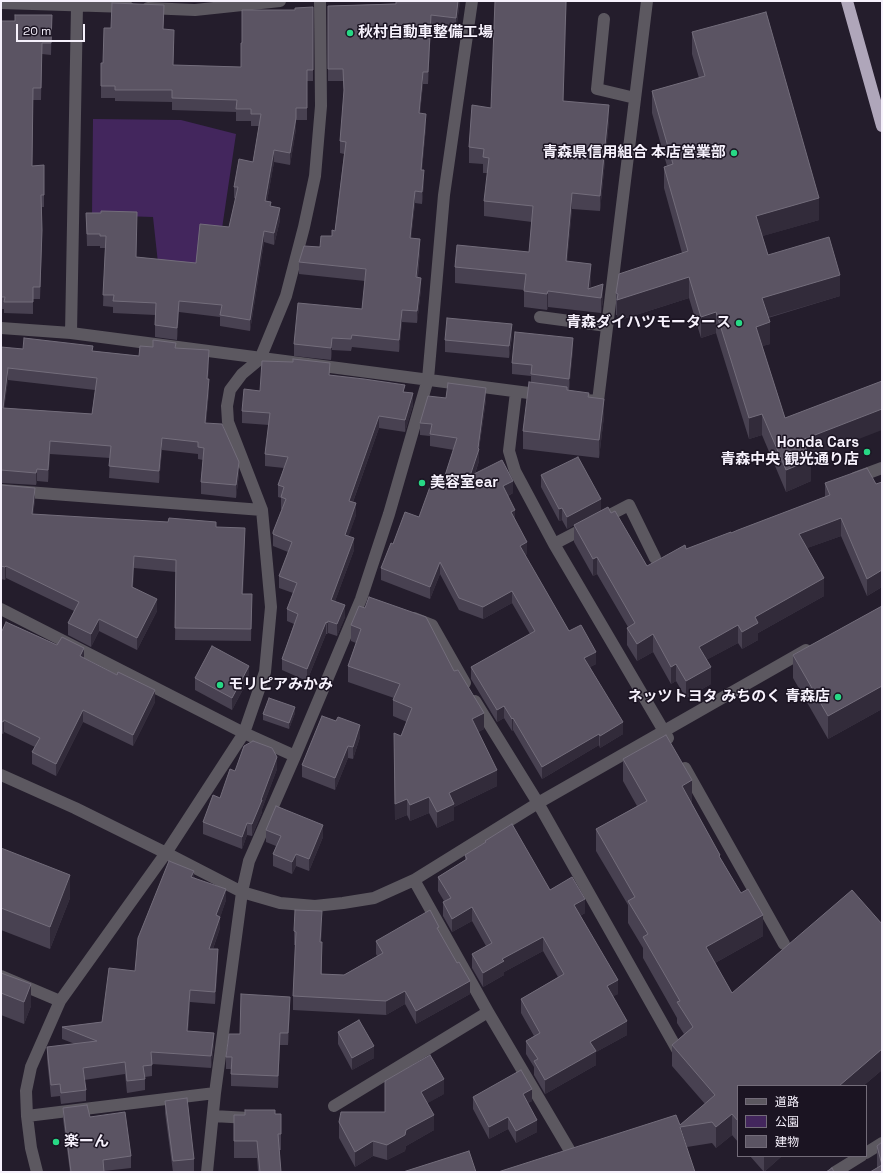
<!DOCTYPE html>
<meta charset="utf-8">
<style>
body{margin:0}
#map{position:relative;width:883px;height:1173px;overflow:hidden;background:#241d2c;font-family:"Space Grotesk","Noto Sans JP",sans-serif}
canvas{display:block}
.frame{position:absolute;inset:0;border:2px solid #f6f1fc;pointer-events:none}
.legend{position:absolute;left:737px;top:1085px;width:130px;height:72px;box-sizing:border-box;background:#1b1422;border:1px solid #736c79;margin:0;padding:5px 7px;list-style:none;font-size:12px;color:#f6f1fc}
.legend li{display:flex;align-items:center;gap:8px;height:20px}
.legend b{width:20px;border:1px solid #736c79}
.scale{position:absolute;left:16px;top:24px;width:69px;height:18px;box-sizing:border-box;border:2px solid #f6f1fc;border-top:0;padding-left:5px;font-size:12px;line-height:14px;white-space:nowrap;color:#f6f1fc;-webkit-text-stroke:3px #1b1422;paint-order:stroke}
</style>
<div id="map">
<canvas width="883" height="1173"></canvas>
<div class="frame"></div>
<ul class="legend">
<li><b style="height:5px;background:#5c5860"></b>道路</li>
<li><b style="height:11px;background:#43265d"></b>公園</li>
<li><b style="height:11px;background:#5b5463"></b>建物</li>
</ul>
<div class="scale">20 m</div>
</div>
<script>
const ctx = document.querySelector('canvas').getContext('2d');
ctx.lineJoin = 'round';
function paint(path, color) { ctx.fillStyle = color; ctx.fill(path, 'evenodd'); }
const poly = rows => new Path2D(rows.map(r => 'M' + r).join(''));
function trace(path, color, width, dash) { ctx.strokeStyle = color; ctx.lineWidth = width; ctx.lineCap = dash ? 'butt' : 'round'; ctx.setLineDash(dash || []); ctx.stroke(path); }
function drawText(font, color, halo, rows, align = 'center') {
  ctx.font = font + ' "Space Grotesk","Noto Sans JP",sans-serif'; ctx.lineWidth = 3; ctx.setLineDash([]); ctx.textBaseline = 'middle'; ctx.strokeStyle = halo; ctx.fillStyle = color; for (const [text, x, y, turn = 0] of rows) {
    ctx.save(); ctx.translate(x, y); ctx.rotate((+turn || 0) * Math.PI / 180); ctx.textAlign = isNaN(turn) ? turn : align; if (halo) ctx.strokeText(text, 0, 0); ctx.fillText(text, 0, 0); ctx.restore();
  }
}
paint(poly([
 [93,119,181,120,236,134,216,269,158,263,153,217,92,215]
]), '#43265d');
trace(poly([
 [1,3,128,7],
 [148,8,195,10,280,1],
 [604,19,597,89,635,98],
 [540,317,607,326],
 [1,328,71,333,544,395],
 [71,333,77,6],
 [516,392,509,451,515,471,554,544,668,738],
 [586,400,598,401,647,1],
 [855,478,882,468],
 [1,490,262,510],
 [554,544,629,505,655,558],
 [1,609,244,733,295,756],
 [414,618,432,625,465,683],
 [475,701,538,803,678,1051],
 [685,768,784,944],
 [1,775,75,808,166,853,242,892,280,903,315,906,343,903,374,898,414,880,538,803,806,650],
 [414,880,488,1012,570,1151],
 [1,976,60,1001],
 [334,1106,488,1012],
 [27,1116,215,1093,242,892,249,861,295,756,361,599,389,514,428,379,444,195,472,1],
 [213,1116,249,1118],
 [866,1153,882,1143],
 [37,1172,31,1148,27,1116,26,1091,31,1067,60,1001,166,853,244,733,265,672,271,607,262,510,228,422,227,406,230,390,242,374,260,359,286,296,304,227,315,176,321,106,320,1],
 [207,1172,215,1093],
 [835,1172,861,1156]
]), '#5c5860', 12);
trace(poly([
 [847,1,882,126]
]), '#afa6ba', 12);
paint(poly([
 [460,1,456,30,431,27,428,84,423,84,420,113,426,126,422,170,424,182,422,204,415,203,411,238,420,251,418,277,421,289,417,323,402,322,399,352,352,347,351,351,332,350,331,360,294,356,294,344,362,309,365,281,299,274,299,262,320,247,332,236,335,231,344,154,340,153,340,141,344,94,343,81,328,81,328,6],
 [313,7,313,81,307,81,307,120,296,120,296,129,290,165,274,162,267,201,280,220,274,245,264,242,250,331,220,326,220,317,179,312,177,340,155,337,155,315,113,313,113,307,103,306,105,248,100,248,100,246,87,246,86,213,136,257,196,263,229,227,236,199,234,198,234,187,253,162,259,126,251,126,251,121,236,121,236,112,172,110,172,102,115,101,115,98,101,98,101,63,103,63,111,28,164,16,163,29,174,41,173,65,241,67,242,43,295,10],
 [52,15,51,55,42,54,41,100,33,100,32,166,44,165,44,207,42,207,42,242,40,299,33,299,33,314,4,313,4,309,1,309,1,21,15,21],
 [692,32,819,220,762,236,768,255,840,296,768,318,770,344,762,346,785,418,810,458,811,481,786,492,762,435,749,439,716,333,701,338,689,298,617,321,617,315,616,315,616,293,682,253,664,188,664,167,667,166,652,113,652,91,699,78,692,54],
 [564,101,609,121,600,211,572,209,567,261,591,280,590,289,603,284,603,300,601,313,548,307,547,310,524,307,524,290,455,283,455,267,529,252,532,222,484,216,484,201,488,173,483,173,483,164,469,163,469,147,491,108],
 [512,336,509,358,445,352,445,340],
 [1,347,23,349,93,351,139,356,176,348,209,363,208,379,209,391,206,423,239,474,236,498,201,494,201,482,203,460,198,459,198,454,162,450,159,483,109,478,110,458,50,454,48,482,37,481,36,485,1,483],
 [8,380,95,390,92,414,4,408],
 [573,349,569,390,567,390,589,397,604,416,599,458,523,449,523,431,531,383,531,376,512,374,512,363],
 [330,375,405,392,413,405,405,432,379,428,353,502,356,515,348,536,354,550,335,601,345,617,337,636,328,633,327,634,326,634,307,681,282,670,282,659,294,624,287,621,287,609,293,593,279,588,279,576,288,552,273,546,273,532,282,509,281,509,281,498,278,497,278,485,284,468,265,466,265,454,269,425,242,423,242,411,260,391],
 [446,398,486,400,479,449,479,461,475,474,513,493,508,496,515,519,527,554,525,555,569,631,596,664,590,667,623,734,600,748,599,745,542,779,513,730,512,731,504,718,497,722,471,679,471,667,530,634,512,603,483,619,459,610,440,574,430,599,381,580,381,568,393,544,419,517,441,488,454,450,430,446,430,436,420,435,420,423],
 [541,475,601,511,611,513,647,566,686,549,731,533,825,497,825,483,876,484,882,482,882,587,867,596,841,536,807,548,824,596,758,633,758,640,742,649,738,643,706,660,711,684,686,698,676,681,671,684,653,652,637,661,627,645,627,628,628,627,597,574,593,576,574,542,574,525,567,529,562,520,559,521,541,487],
 [1,485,35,500,33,514,216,527,245,540,243,594,252,594,251,641,175,640,176,572,134,568,133,587,157,611,137,650,99,631,91,647,68,635,68,623,74,611,6,578,5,580,1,579],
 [359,606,484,729,478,732,497,786,454,807,454,820,437,828,429,813,410,821,407,815,395,820,394,749,401,736,407,722,393,716,393,700,394,698,348,682,348,666,356,643,351,641,351,625],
 [882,606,882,709,828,739,793,678,793,655],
 [1,631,84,658,155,702,133,746,83,722,56,776,32,764,32,752,35,747,4,732,3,734,1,733],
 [195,678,249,678,232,710,195,690],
 [295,713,289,729,263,720,263,714],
 [360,737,353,759,348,758,335,790,302,777,302,765],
 [623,759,692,801,691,802,720,858,763,936,715,963,732,993,882,924,882,1070,863,1086,738,1086,738,1142,732,1135,716,1148,712,1143,687,1147,680,1125,705,1104,672,1066,672,1045,684,1034,677,1023,677,1018,643,958,643,948,628,923,628,905,596,851,596,829,637,806,623,781],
 [277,769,262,809,262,812,252,836,247,835,242,849,203,834,203,822,220,798,235,771],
 [266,830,323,837,309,871,296,866,292,874,273,866,273,854,276,846,266,842],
 [485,841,550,890,585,913,580,916,618,994,613,996,627,1035,596,1052,596,1065,545,1094,534,1075,534,1067,526,1054,526,1041,534,1036,521,1013,521,999,558,977,543,951,504,972,504,975,483,987,472,968,472,954,486,946,472,921,452,932,443,916,443,902,444,901,438,891,438,877,465,860,465,855,485,843],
 [1,848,70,898,50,949,1,930],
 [194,877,226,900,220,917,220,928,213,949,218,961,215,1004,190,1002,188,1031,214,1045,211,1068,152,1064,152,1076,145,1077,145,1090,127,1093,125,1074,84,1080,86,1090,86,1101,61,1104,60,1096,51,1097,47,1059,47,1047,75,1044,62,1039,62,1027,102,1022,135,971],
 [322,925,321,942,322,956,322,974,344,975,377,956,376,954,376,941,439,932,470,994,416,1024,405,1004,386,1015,293,1010,293,996,295,945,294,945,294,931],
 [1,973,31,1006,24,1024,1,1015],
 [290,1009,288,1045,280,1045,278,1088,231,1086,231,1069,226,1069,226,1057,240,1034],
 [338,1032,374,1058,352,1070,338,1044],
 [444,1094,427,1103,434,1130,406,1146,405,1151,387,1160,373,1156,355,1167,339,1138,339,1122,385,1112],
 [473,1097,532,1101,528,1103,537,1132,516,1143,508,1129,489,1139,473,1109],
 [165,1101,194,1159,194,1171,183,1172,173,1172,165,1113],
 [63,1108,90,1117,131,1156,131,1168,104,1171,104,1172,70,1172,63,1119],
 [275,1114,281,1114,281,1150,279,1150,281,1172,258,1172,257,1158,234,1158,234,1115],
 [882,1142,882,1172,877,1167,877,1146],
 [750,1156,782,1156,764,1172]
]), '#484151');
paint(poly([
 [458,1,460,1,456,30,456,18],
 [566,1,567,1,563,116,563,101],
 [431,15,431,27,428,84,428,72],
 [423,72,423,84,419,124,419,113],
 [609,105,609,121,600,211,600,196],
 [426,114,426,126,421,182,421,170],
 [296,118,296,129,290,165,290,153],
 [274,150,274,162,265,212,265,201],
 [424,170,424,182,422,204,422,192],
 [415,191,415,203,410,250,410,238],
 [572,193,572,209,566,277,566,261],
 [819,198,819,220,756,238,756,216],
 [280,208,280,220,274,245,274,233],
 [264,231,264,242,250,331,250,320],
 [420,239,420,251,416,289,416,277],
 [591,264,591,280,589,296,588,289],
 [840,275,840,296,762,319,762,298],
 [689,277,689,298,617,321,617,300],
 [421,278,421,289,417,323,417,311],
 [603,284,603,300,601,313,601,298],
 [548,291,548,307,547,310,547,294],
 [179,301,179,312,177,340,177,328],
 [402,310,402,322,399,352,399,340],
 [716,312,716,333,701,338,701,317],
 [770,322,770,344,756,348,756,327],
 [512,324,512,336,509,358,509,346],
 [332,338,332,350,331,360,331,348],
 [573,338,573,349,569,390,569,379],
 [209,350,209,363,207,391,207,379],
 [8,368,8,380,3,420,3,408],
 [209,379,209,391,205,435,205,423],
 [486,388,486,400,479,449,479,461,470,488,470,476,478,448],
 [413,393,413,405,405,432,405,420],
 [604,399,604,416,599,458,599,440],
 [882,409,882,430,802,461,802,440],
 [762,414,762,435,749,439,749,418],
 [379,416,379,428,349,513,349,501],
 [162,438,162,450,159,483,159,471],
 [50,441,50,454,48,482,48,470],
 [811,460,811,481,786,492,786,470],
 [239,462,239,474,236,498,236,485],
 [37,469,37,481,36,485,36,473],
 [513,481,513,493,503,498,503,486],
 [35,488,35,500,32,526,32,514],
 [601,499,601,511,567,529,567,517],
 [356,503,356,515,345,547,345,535],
 [562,508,562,520,559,521,559,509],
 [515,510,515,522,511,512],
 [841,518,841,536,799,551,799,534],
 [245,528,245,540,242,606,242,594],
 [354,538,354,550,331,612,331,600],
 [527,542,527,554,520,558,520,546],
 [134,556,134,568,132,599,132,587],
 [597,557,597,574,593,576,593,559],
 [440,562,440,574,430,599,430,587],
 [6,566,6,578,5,580,5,567],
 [882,570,882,587,867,596,867,579],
 [824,578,824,596,758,633,758,640,742,649,742,632,755,617],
 [512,591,512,603,483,619,483,607],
 [157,599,157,611,137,650,137,638],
 [345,605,345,617,337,636,337,624],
 [99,619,99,631,91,647,91,634],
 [328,621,328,633,327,634,327,623],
 [326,622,326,634,307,681,307,669],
 [738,625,738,643,699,664,699,647],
 [653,634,653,652,637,661,637,644],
 [84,648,84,660,80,656],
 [596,652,596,664,584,670,584,658],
 [676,664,676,681,671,684,671,667],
 [249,666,249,678,232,710,232,698],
 [711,667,711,684,686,698,686,681],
 [882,686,882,709,828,739,828,716],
 [155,690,155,702,133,746,133,735],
 [504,706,504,718,497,722,497,710],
 [295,707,295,713,289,729,289,723],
 [83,710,83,722,56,776,56,764],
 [484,713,484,729,472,735,472,719],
 [513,718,513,730,512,731,512,719],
 [4,720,4,732,3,734,3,722],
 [623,722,623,734,600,748,600,736],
 [360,725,360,737,353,759,353,747],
 [599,734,599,745,542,779,542,767],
 [348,746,348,758,335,790,335,778],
 [277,757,277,769,262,809,262,812,252,836,252,824],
 [497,770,497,786,454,807,454,820,437,828,437,812,449,793],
 [692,780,692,801,682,807,682,786],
 [429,797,429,813,410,821,410,805],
 [407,799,407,815,395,820,395,804],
 [247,823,247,835,242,849,242,837],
 [323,825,323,837,309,871,309,859],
 [296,854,296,866,292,874,292,862],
 [194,871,194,883,191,877],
 [70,875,70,898,50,949,50,927],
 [226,889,226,900,219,921,220,917,220,928,209,960,209,949,216,915],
 [585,899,585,913,574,919,574,905],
 [472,907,472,921,452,932,452,919],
 [322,911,322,925,320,956,320,942],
 [763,915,763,936,706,968,706,947],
 [543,937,543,951,504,972,504,975,483,987,483,973,502,959],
 [218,949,218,961,215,1004,215,992],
 [618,980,618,994,607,1000,607,986],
 [470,981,470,994,416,1024,416,1011],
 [31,984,31,1006,24,1024,24,1002],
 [190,990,190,1002,187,1043,187,1031],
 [405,991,405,1004,386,1015,386,1001],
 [290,997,290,1009,288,1045,288,1033],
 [627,1021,627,1035,596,1052,596,1065,545,1094,545,1080,590,1042],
 [214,1033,214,1045,211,1068,211,1056],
 [280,1033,280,1045,278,1088,278,1076],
 [374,1046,374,1058,352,1070,352,1058],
 [882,1049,882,1070,863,1086,839,1086],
 [444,1079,444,1094,421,1107,421,1092],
 [532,1089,532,1101,523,1106,523,1094],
 [732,1114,732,1135,716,1148,716,1127],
 [434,1115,434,1130,406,1146,405,1151,387,1160,387,1145,406,1130],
 [508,1117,508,1129,489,1139,489,1127],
 [537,1120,537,1132,516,1143,516,1131],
 [373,1141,373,1156,355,1167,355,1152],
 [764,1156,782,1156,764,1172]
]), '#322b3a');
const building = poly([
 [396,1,458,1,456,18,431,15,428,72,423,72,419,113,426,114,421,170,424,170,422,192,415,191,410,238,420,239,416,277,421,278,417,311,402,310,399,340,352,335,351,339,332,338,331,348,294,344,298,303,362,309,366,269,299,262,304,246,320,247,321,236,332,236,332,230,335,231,346,142,340,141,344,90,343,69,328,69,328,6,396,4,396,1],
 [495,1,566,1,563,101,609,105,600,196,572,193,566,261,591,264,588,289,603,284,601,298,548,291,547,294,524,291,526,274,455,267,457,245,529,252,533,206,484,201,489,158,483,157,484,149,469,147,472,105,491,108,495,1],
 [112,3,164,5,163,29,174,30,173,65,241,67,241,43,242,43,242,10,295,10,295,8,313,7,313,70,307,70,307,108,296,108,296,118,290,153,274,150,265,201,271,202,270,206,280,208,274,233,264,231,250,320,220,315,222,305,179,301,177,328,155,325,156,303,113,301,114,295,103,295,106,236,100,236,100,234,87,234,86,213,101,213,101,211,137,212,136,257,196,263,200,224,229,227,238,187,234,187,239,159,253,162,261,114,251,114,251,109,236,109,237,100,172,98,172,90,115,90,115,86,101,86,101,63,103,63,104,28,111,28,112,3],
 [766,12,819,198,756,216,768,255,829,237,840,275,762,298,770,322,756,327,785,418,882,381,882,409,802,440,811,460,786,470,762,414,749,418,716,312,701,317,689,277,617,300,618,294,616,293,619,274,688,251,664,167,673,164,652,91,705,76,692,32,766,12],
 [15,15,52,15,51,43,42,43,41,88,33,88,32,166,44,165,44,195,41,195,42,230,40,287,33,287,33,302,4,302,5,297,1,297,1,21,15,21,15,15],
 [447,318,512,324,509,346,445,340,447,318],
 [515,332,573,338,569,379,531,374,532,365,512,363,515,332],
 [24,338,93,346,92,351,139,356,140,346,153,347,153,340,176,343,175,348,209,350,207,379,209,379,205,423,222,424,239,462,236,485,201,482,204,448,198,447,198,442,162,438,159,471,109,466,111,446,50,441,48,470,37,469,36,473,1,470,1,347,23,349,24,338],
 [8,368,97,378,92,414,3,408,8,368],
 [293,359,330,363,329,375,364,379,405,385,403,392,413,393,405,420,379,416,349,501,356,503,345,535,354,538,331,600,345,605,337,624,328,621,327,623,326,622,307,669,282,659,298,614,287,609,297,583,279,576,292,542,273,534,273,532,286,499,281,497,284,487,278,485,288,457,265,454,270,413,242,411,244,389,260,391,262,361,293,362,293,359],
 [529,382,567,387,567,390,589,393,588,397,604,399,599,440,523,431,529,382],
 [448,383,486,388,478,448,479,449,470,476,502,460,513,481,503,486,515,510,511,512,527,542,520,546,569,631,581,625,596,652,584,658,623,722,600,736,599,734,542,767,513,718,512,719,504,706,497,710,471,667,535,631,512,591,483,607,459,598,440,562,430,587,381,568,391,543,393,544,405,512,419,517,431,484,441,488,457,438,430,434,432,424,420,423,428,396,446,398,448,383],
 [578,457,601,499,567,517,562,508,559,509,541,475,578,457],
 [867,468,876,484,882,482,882,570,867,579,841,518,799,534,824,578,755,617,758,623,742,632,738,625,699,647,711,667,686,681,676,664,671,667,653,634,637,644,627,628,635,623,597,557,593,559,574,525,608,507,611,513,615,511,647,566,685,545,686,549,731,532,731,533,738,530,830,495,825,483,867,468],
 [1,485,35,488,32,514,168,522,169,518,216,522,216,527,245,528,242,594,252,594,251,629,175,628,176,560,134,556,132,587,157,599,137,638,99,619,91,634,68,623,79,602,6,566,5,567,1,566,1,485],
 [369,597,426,617,454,671,458,670,484,713,472,719,497,770,449,793,454,804,437,812,429,797,410,805,407,799,395,804,394,733,401,736,412,708,393,700,400,684,348,666,361,629,351,625,359,606,365,608,369,597],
 [882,606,882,686,828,716,793,655,882,606],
 [6,622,57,645,62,637,84,648,80,656,117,675,118,672,155,690,133,735,83,710,56,764,32,752,40,738,4,720,3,722,1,721,1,631,2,631,6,622],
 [212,646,249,666,232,698,195,678,212,646],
 [269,698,295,707,289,723,263,714,269,698],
 [322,716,336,721,338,717,360,725,353,747,348,746,335,778,302,765,322,716],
 [666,735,692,780,682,786,720,855,719,856,741,893,748,889,763,915,706,947,732,993,852,890,882,924,882,1049,839,1086,738,1086,738,1121,732,1114,716,1127,712,1122,680,1127,695,1172,498,1172,676,1115,680,1125,715,1095,672,1045,693,1027,677,1002,680,1001,643,937,648,934,628,901,635,897,596,829,647,801,623,759,666,735],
 [253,741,272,748,277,757,261,800,262,800,252,824,247,823,242,837,203,822,213,795,220,798,230,769,235,771,244,746,253,741],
 [276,806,323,825,309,859,296,854,292,862,273,854,281,836,266,830,276,806],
 [512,824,550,890,572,877,585,899,574,905,618,980,607,986,627,1021,590,1042,596,1051,545,1080,534,1061,538,1059,526,1041,540,1033,521,999,564,974,543,937,502,959,504,961,483,973,472,954,492,943,472,907,452,919,443,902,451,898,438,877,467,859,465,855,486,842,485,841,512,824],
 [1,848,70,875,50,927,1,908,1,848],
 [169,861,194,871,191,877,226,889,216,915,220,917,209,949,218,949,215,992,190,990,187,1031,214,1033,211,1056,151,1052,152,1065,143,1066,145,1079,127,1081,125,1062,83,1068,86,1090,61,1093,60,1084,51,1085,47,1047,97,1041,62,1027,102,1022,109,968,135,971,138,938,169,861],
 [295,910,322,911,320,942,322,942,321,974,344,975,383,953,376,941,430,910,439,927,437,928,457,963,459,962,470,981,416,1011,405,991,386,1001,293,996,296,932,294,931,295,910],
 [1,973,31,984,24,1002,1,993,1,973],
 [241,994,290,997,288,1033,280,1033,278,1076,231,1074,232,1057,226,1057,229,1034,240,1034,241,994],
 [359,1020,374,1046,352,1058,338,1032,359,1020],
 [430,1055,444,1079,421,1092,434,1115,406,1130,405,1135,387,1145,373,1141,355,1152,339,1122,341,1112,385,1112,385,1081,430,1055],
 [521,1070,532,1089,523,1094,537,1120,516,1131,508,1117,489,1127,473,1097,521,1070],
 [187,1098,194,1159,173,1161,165,1101,187,1098],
 [87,1105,90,1117,125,1112,131,1156,103,1160,104,1172,71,1172,63,1108,87,1105],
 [245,1110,275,1110,275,1114,281,1114,281,1134,278,1134,281,1172,260,1172,257,1141,234,1141,234,1115,245,1115,245,1110],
 [882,1142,882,1172,870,1172,882,1165,877,1146,882,1142],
 [469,1151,476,1172,403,1172,469,1151],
 [832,1168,834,1172,826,1172,832,1168]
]);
paint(building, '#5b5463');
trace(building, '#736d7b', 1);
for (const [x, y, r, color] of [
 [350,33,4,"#27d885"],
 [734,153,4,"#27d885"],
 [739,323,4,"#27d885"],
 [867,452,4,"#27d885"],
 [422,483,4,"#27d885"],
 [220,685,4,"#27d885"],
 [838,697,4,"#27d885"],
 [56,1142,4,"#27d885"]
]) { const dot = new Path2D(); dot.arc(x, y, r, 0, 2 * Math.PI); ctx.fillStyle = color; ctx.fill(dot); trace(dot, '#1b1422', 1.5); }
drawText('bold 15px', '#f6f1fc', '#1b1422', [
 ["秋村自動車整備工場",358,33],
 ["青森県信用組合 本店営業部",726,153,"right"],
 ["青森ダイハツモータース",731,323,"right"],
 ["Honda Cars",859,443,"right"],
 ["青森中央 観光通り店",859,460,"right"],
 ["美容室ear",430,483],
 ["モリピアみかみ",228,685],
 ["ネッツトヨタ みちのく 青森店",830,697,"right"],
 ["楽ーん",64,1142]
], 'left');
</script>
